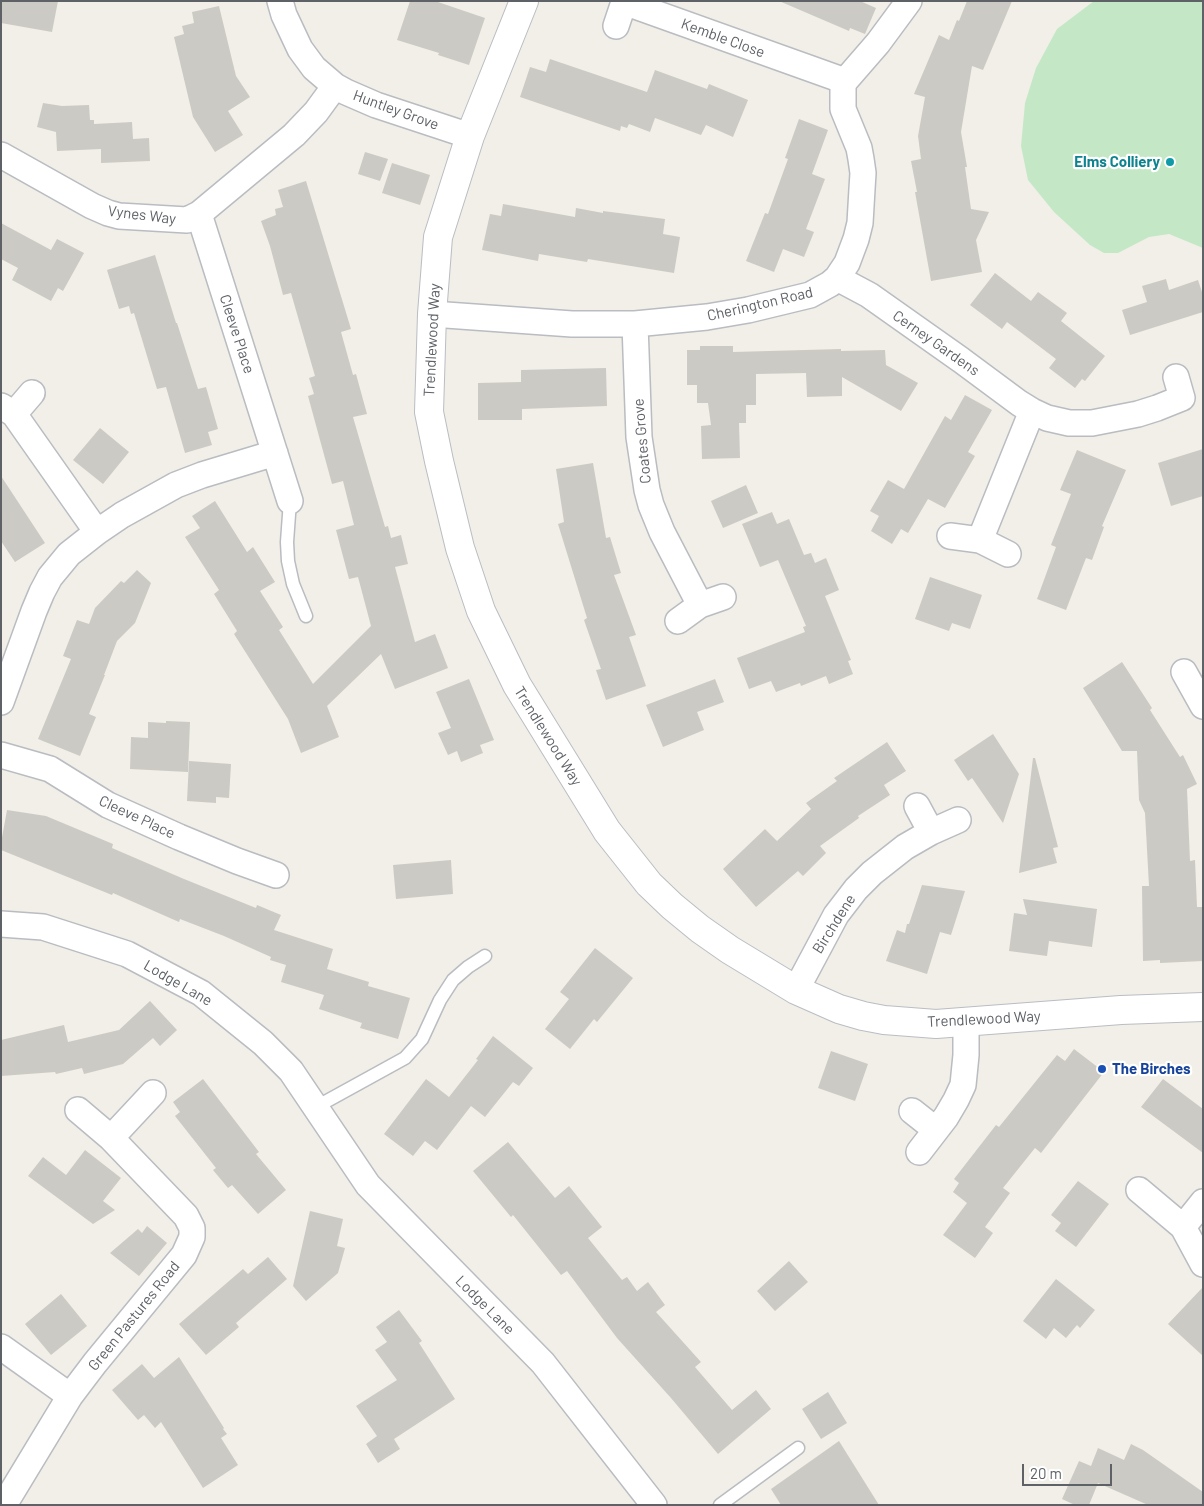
<!DOCTYPE html>
<style>
body{margin:0}
#map{position:relative;width:1204px;height:1506px;overflow:hidden;background:#f1efe7;font-family:Barlow,sans-serif}
canvas{display:block}
.frame{position:absolute;inset:0;border:2px solid #5e6267;pointer-events:none}
.scale{position:absolute;left:1022px;top:1464px;width:90px;height:22px;box-sizing:border-box;border:2px solid #5e6267;border-top:0;padding-left:6px;font-size:15px;line-height:18px;white-space:nowrap;color:#5e6267;-webkit-text-stroke:4px #fff;paint-order:stroke}
</style>
<div id="map">
<canvas width="1204" height="1506"></canvas>
<div class="frame"></div>
<div class="scale">20 m</div>
</div>
<script>
const ctx = document.querySelector('canvas').getContext('2d');
ctx.lineJoin = 'round';
function paint(path, color) { ctx.fillStyle = color; ctx.fill(path, 'evenodd'); }
const poly = rows => new Path2D(rows.map(r => 'M' + r).join(''));
function trace(path, color, width, dash) { ctx.strokeStyle = color; ctx.lineWidth = width; ctx.lineCap = dash ? 'butt' : 'round'; ctx.setLineDash(dash || []); ctx.stroke(path); }
function drawText(font, color, halo, rows, align = 'center') {
  ctx.font = font + ' Barlow,sans-serif'; ctx.lineWidth = 4.5; ctx.setLineDash([]); ctx.textBaseline = 'middle'; ctx.strokeStyle = halo; ctx.fillStyle = color; for (const [text, x, y, turn = 0] of rows) {
    ctx.save(); ctx.translate(x, y); ctx.rotate((+turn || 0) * Math.PI / 180); ctx.textAlign = isNaN(turn) ? turn : align; if (halo) ctx.strokeText(text, 0, 0); ctx.fillText(text, 0, 0); ctx.restore();
  }
}
paint(poly([
 [1094,1,1203,1,1203,248,1169,234,1149,237,1118,253,1104,253,1090,245,1054,212,1028,180,1021,146,1025,103,1036,68,1057,29]
]), '#c4e8c6');
paint(poly([
 [1,1,58,1,52,32,1,23],
 [410,1,435,1,485,18,469,65,438,55,439,53,397,40],
 [779,1,860,1,876,8,865,34,850,28,849,31],
 [967,1,1012,1,983,70,972,66,961,132,967,167,965,167,971,209,989,212,976,240,982,272,931,281,915,192,917,192,911,161,921,159,918,136,925,97,914,94,939,35,949,40,957,20,959,21],
 [219,6,236,76,250,97,228,111,243,135,215,152,193,117,174,37,184,34,182,26,194,23,192,12],
 [550,59,647,92,655,70,707,89,709,84,748,100,733,137,706,125,701,135,655,118,650,132,629,124,627,128,621,126,620,131,520,97,530,67,546,72],
 [43,103,62,106,89,105,90,120,94,120,94,124,132,122,133,139,149,138,150,161,101,163,101,149,57,151,56,132,37,127],
 [799,119,828,130,812,174,825,179,806,229,814,232,804,257,783,249,774,272,746,261,765,213,768,214,788,159,785,158],
 [365,152,388,159,380,181,358,174],
 [392,163,430,175,420,205,382,193],
 [306,181,351,329,341,332,353,375,356,374,367,414,353,417,385,527,388,526,391,538,401,535,408,564,395,567,415,642,435,634,448,668,395,689,381,654,327,706,339,737,301,753,288,719,234,634,237,631,214,594,219,590,185,537,200,528,192,516,215,501,247,552,253,547,275,582,260,591,283,627,279,630,313,684,371,626,358,577,349,579,336,530,354,525,343,481,332,484,308,396,314,394,309,378,315,376,291,293,283,295,270,246,261,221,276,215,275,209,283,207,278,190],
 [503,204,575,217,576,208,603,213,603,211,665,219,663,234,680,237,674,273,588,259,587,262,539,254,538,261,482,250,490,214,501,216],
 [1,223,51,250,57,239,84,253,63,291,58,288,51,301,12,280,18,268,1,259],
 [155,255,176,323,177,323,198,389,206,387,218,429,208,432,212,445,185,453,166,387,157,389,134,313,131,314,129,306,119,309,107,270],
 [995,273,1031,301,1038,292,1067,313,1061,321,1105,356,1085,381,1082,379,1075,388,1049,368,1056,359,1007,322,1002,329,970,305],
 [1166,279,1169,290,1198,280,1203,295,1203,312,1130,335,1122,310,1147,302,1142,286],
 [700,346,733,346,733,352,841,349,841,351,885,350,886,365,918,383,901,411,842,377,842,396,807,397,806,373,756,374,756,405,746,405,746,423,739,423,740,458,702,459,701,426,711,425,708,403,697,403,697,385,687,385,687,350,700,350],
 [606,368,607,406,522,409,522,420,478,420,478,383,521,382,521,370],
 [965,395,992,410,968,452,975,456,945,508,928,499,908,533,901,529,892,544,871,531,879,516,870,511,888,480,904,489,945,416,951,420],
 [100,428,129,452,103,484,73,460],
 [1203,449,1203,496,1171,506,1158,463],
 [1077,450,1126,470,1102,526,1104,527,1092,560,1086,558,1066,610,1037,599,1056,547,1051,545,1071,494,1060,490],
 [593,463,606,538,610,537,621,573,614,575,636,635,629,637,646,686,606,700,596,670,601,669,584,620,587,618,558,524,564,522,556,469],
 [1,476,45,543,15,562,1,541],
 [746,485,758,513,723,528,711,501],
 [772,512,777,524,789,519,804,555,811,553,815,563,826,558,839,590,825,596,851,660,848,661,853,674,829,684,826,676,801,686,800,683,776,692,771,681,749,689,737,658,805,632,803,627,806,626,778,560,760,567,742,524],
 [137,570,151,583,135,623,117,641,104,675,105,675,89,714,96,717,80,756,38,739,71,659,63,656,77,620,89,624,95,608,121,581,124,583],
 [930,577,982,595,970,629,952,623,949,631,915,619],
 [1122,662,1152,708,1150,710,1180,757,1183,755,1197,784,1187,789,1190,861,1195,860,1197,907,1202,907,1203,961,1160,963,1160,960,1143,961,1142,886,1149,886,1145,813,1139,800,1137,751,1122,751,1083,688],
 [469,679,494,740,480,745,483,753,461,762,457,751,448,755,438,733,451,728,436,692],
 [715,679,724,702,697,712,704,730,663,747,646,705],
 [166,721,190,722,188,772,130,769,131,737,148,738,148,722,166,723],
 [993,734,1019,774,1003,823,972,778,968,781,954,760],
 [887,742,906,771,884,785,890,795,858,816,859,818,820,846,826,853,803,876,798,871,756,907,723,869,765,829,777,841,811,809,806,803,837,781,834,778],
 [1033,758,1035,758,1058,847,1053,848,1057,863,1019,873],
 [189,761,231,764,229,798,216,797,216,803,187,801],
 [7,810,46,816,113,844,112,848,184,879,256,908,257,905,281,915,274,930,333,949,327,969,369,982,368,986,410,998,398,1039,360,1028,362,1023,319,1009,324,995,281,982,286,965,270,960,271,957,224,936,180,919,179,922,113,893,112,895,1,850,1,843],
 [451,860,453,894,396,899,393,865],
 [922,885,965,891,951,935,940,932,927,974,886,961,897,930,905,933,907,924,909,924],
 [1023,899,1097,909,1092,947,1049,941,1047,956,1009,951,1014,913,1027,915],
 [595,948,633,978,597,1022,594,1019,570,1049,545,1029,569,999,560,992],
 [150,1001,177,1030,160,1046,153,1038,123,1064,84,1074,82,1068,56,1074,55,1072,1,1076,1,1040,64,1025,68,1042,119,1030],
 [493,1036,533,1068,519,1086,513,1082,485,1117,471,1106,437,1150,425,1141,413,1156,384,1134,426,1079,449,1097,478,1060,476,1059],
 [1074,1049,1104,1072,1041,1153,1035,1148,1003,1188,1010,1193,985,1227,993,1233,975,1258,943,1235,967,1203,953,1192,959,1183,954,1179,996,1125,999,1127,1057,1055,1065,1061],
 [831,1051,868,1064,855,1101,818,1088],
 [203,1079,259,1152,256,1154,286,1190,258,1214,232,1185,228,1188,213,1170,216,1168,175,1116,180,1112,173,1102],
 [1163,1079,1203,1109,1203,1153,1141,1107],
 [508,1142,555,1198,569,1186,602,1227,588,1238,622,1280,627,1277,637,1291,648,1282,665,1305,656,1312,701,1362,695,1367,732,1410,756,1390,771,1409,718,1454,671,1398,617,1338,567,1271,561,1275,513,1215,511,1217,473,1171],
 [85,1150,121,1178,103,1201,115,1210,93,1224,28,1176,43,1157,66,1175],
 [1078,1181,1109,1204,1076,1247,1055,1231,1061,1223,1051,1215],
 [310,1211,343,1219,337,1246,345,1248,338,1273,306,1301,293,1286],
 [147,1226,167,1243,139,1276,110,1253,138,1229,142,1233],
 [268,1257,287,1279,236,1323,239,1327,206,1355,179,1324,243,1269,248,1274],
 [789,1261,808,1282,775,1311,757,1291],
 [1056,1279,1095,1310,1080,1328,1077,1325,1066,1338,1054,1328,1046,1339,1023,1321],
 [1203,1287,1203,1356,1168,1324],
 [61,1294,87,1326,51,1355,25,1324],
 [399,1310,422,1341,419,1343,455,1399,394,1439,400,1449,378,1463,366,1444,377,1436,356,1406,397,1380,375,1350,387,1342,376,1327],
 [179,1357,224,1428,223,1429,227,1434,221,1438,238,1465,203,1488,161,1422,155,1428,144,1415,138,1420,112,1390,142,1364,154,1378],
 [828,1392,847,1423,821,1439,802,1409],
 [839,1441,879,1505,781,1505,771,1489],
 [1131,1444,1143,1450,1203,1492,1203,1505,1148,1505,1098,1483,1089,1505,1075,1505,1062,1499,1079,1461,1091,1466,1098,1448,1124,1460]
]), '#cccac4');
const lane = poly([
 [290,501,287,542,288,561,293,584,306,616],
 [316,1107,405,1058,422,1039,440,1000,453,980,468,967,485,956],
 [720,1505,798,1448]
]);
const street = poly([
 [280,1,284,15,300,49,314,68,335,86,346,92,376,105,470,136],
 [616,26,624,2,845,81],
 [1,155,92,206,108,213,119,216,187,220,199,214,294,135,316,112,335,86],
 [199,214,290,501],
 [837,278,869,295,961,360,1019,403,1032,411,1047,418,1069,423,1092,423,1138,414,1157,408,1182,398,1176,377],
 [432,314,572,324,635,324,707,317,748,310,810,295,830,284,837,278,847,263,856,239,860,223,862,189,863,173,861,159,859,148,843,109,843,86,845,81,878,43,909,1],
 [635,324,639,437,647,490,651,505,662,532,700,605],
 [1,406,14,414,97,532],
 [14,414,32,393],
 [950,536,980,540,1008,554],
 [980,540,1032,411],
 [678,621,700,605,723,597],
 [1184,672,1203,706],
 [1,702,34,611,42,592,50,577,69,554,97,532,122,515,176,485,202,475,275,453],
 [1,755,50,769,108,805,179,837,237,861,276,875],
 [917,806,931,832],
 [1,924,43,927,127,954,201,993,263,1043,291,1071,368,1185,543,1363,654,1505],
 [796,990,836,915,856,889,872,873,905,847,931,832,958,820],
 [912,1111,936,1130],
 [111,1138,153,1093],
 [919,1152,946,1117,956,1100,963,1085,966,1055,966,1022],
 [1139,1190,1183,1227,1203,1264],
 [1183,1227,1203,1202],
 [1,1347,70,1396],
 [4,1505,70,1396,95,1363,184,1255,192,1237,192,1228,186,1216,111,1138,78,1110]
]);
const secondary = poly([
 [524,1,470,136,438,237,432,314,429,412,439,461,460,548,481,611,517,685,607,831,649,884,672,906,700,929,730,950,796,990,839,1009,863,1016,884,1020,936,1024,1121,1010,1203,1007]
]);
trace(lane, '#b9bcc1', 15);
trace(street, '#b9bcc1', 28);
trace(secondary, '#babdc3', 30);
trace(lane, '#fff', 12);
trace(street, '#fff', 25);
trace(secondary, '#fff', 28);
for (const [x, y, r, color] of [
 [1170,162,5,"#0f9aa8"],
 [1102,1069,5,"#1a4fb4"]
]) { const dot = new Path2D(); dot.arc(x, y, r, 0, 2 * Math.PI); ctx.fillStyle = color; ctx.fill(dot); trace(dot, '#fff', 2); }
drawText('15px', '#5e6267', '#fff', [
 ["Kemble Close",723,38,20],
 ["Huntley Grove",396,110,20],
 ["Vynes Way",142,215,7],
 ["Cherington Road",760,304,-13],
 ["Cleeve Place",237,334,72],
 ["Trendlewood Way",432,340,-87],
 ["Cerney Gardens",936,343,35],
 ["Coates Grove",642,441,-95],
 ["Trendlewood Way",548,736,58],
 ["Cleeve Place",137,817,25],
 ["Birchdene",834,924,-58],
 ["Lodge Lane",178,983,30],
 ["Trendlewood Way",984,1019,-3],
 ["Lodge Lane",485,1305,45],
 ["Green Pastures Road",134,1316,-51]
]);
drawText('bold 15px', '#0d838f', '#fff', [
 ["Elms Colliery",1160,162]
], 'right');
drawText('bold 15px', '#164399', '#fff', [
 ["The Birches",1112,1069]
], 'left');
</script>
